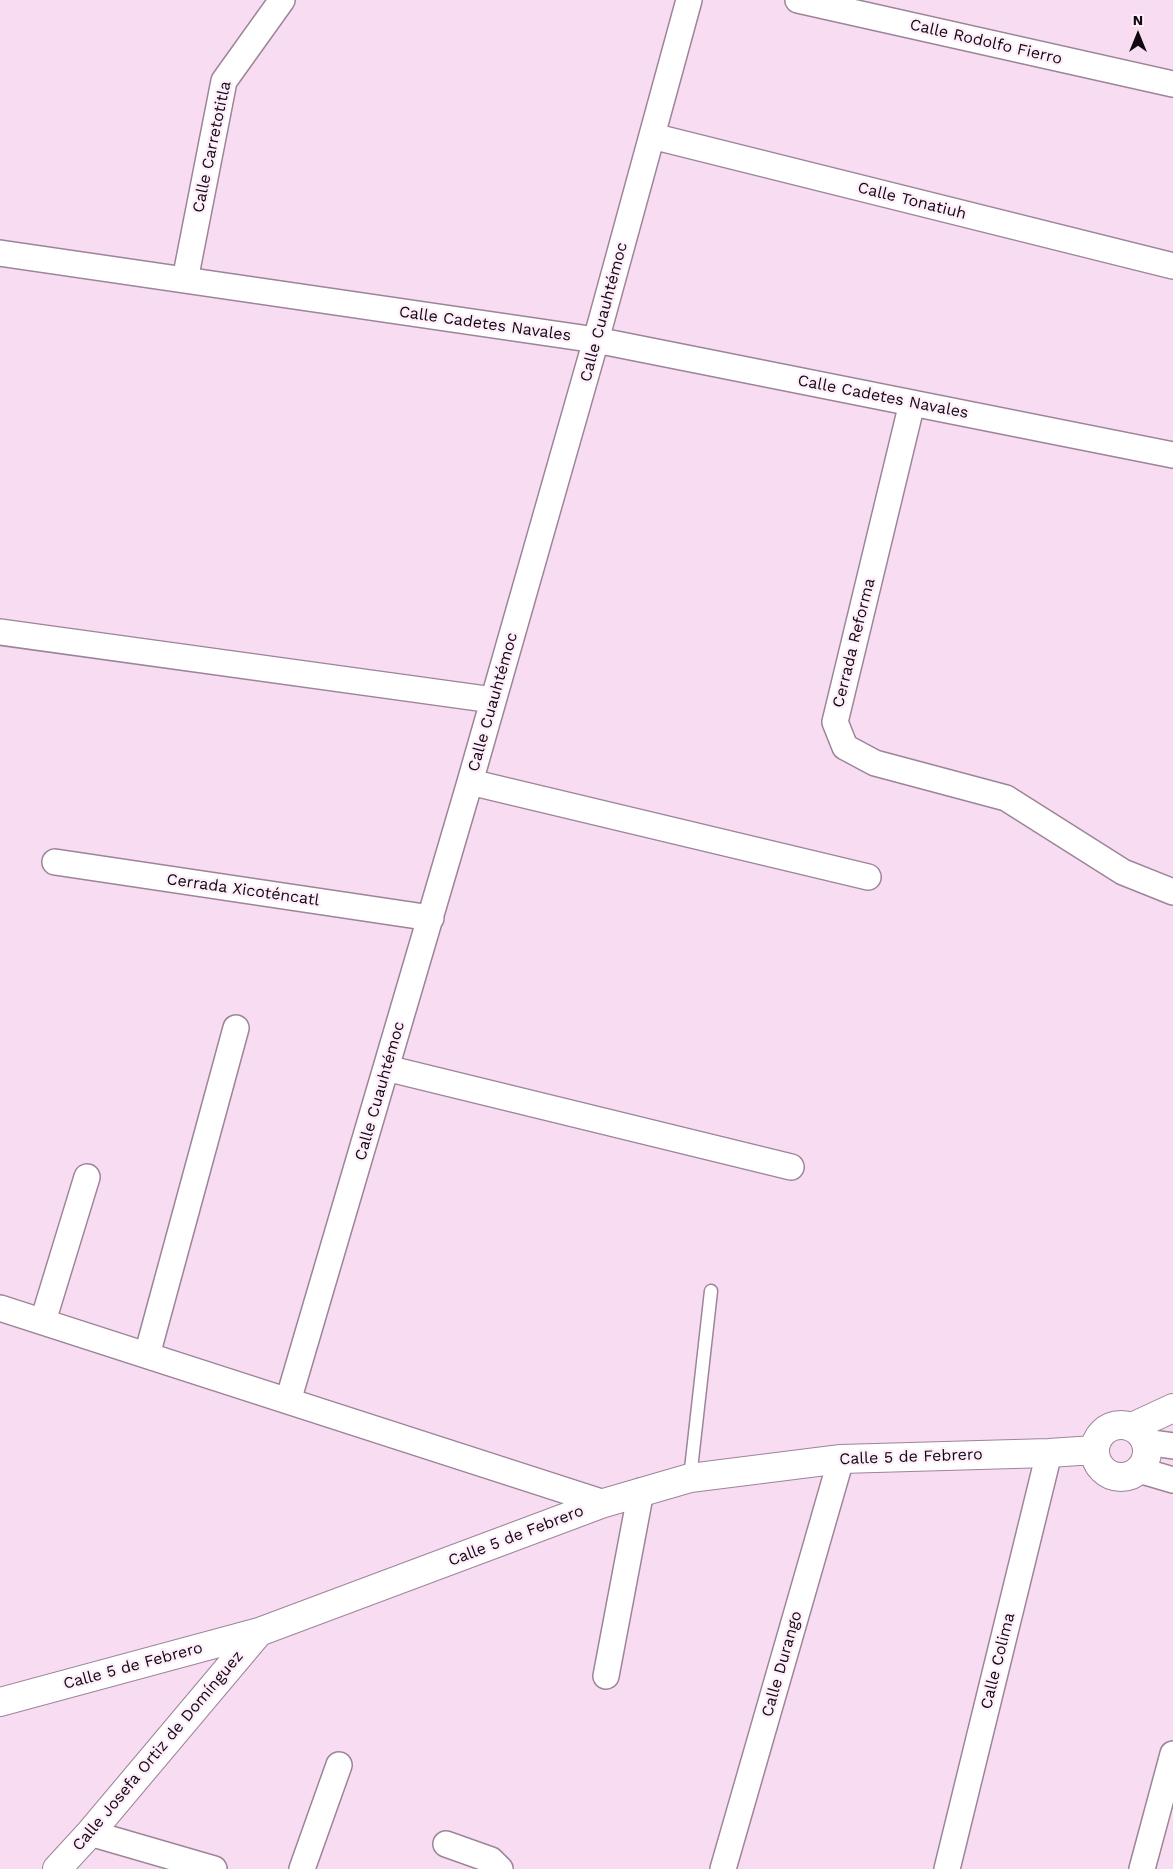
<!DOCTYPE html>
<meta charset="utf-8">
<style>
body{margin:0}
#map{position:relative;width:1173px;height:1869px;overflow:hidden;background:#f7dcf2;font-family:"Work Sans",sans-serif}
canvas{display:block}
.north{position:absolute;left:1113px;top:10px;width:50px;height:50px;-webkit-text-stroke:4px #feedfa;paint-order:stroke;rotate:0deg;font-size:14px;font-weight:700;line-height:20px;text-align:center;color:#120910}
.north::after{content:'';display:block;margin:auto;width:18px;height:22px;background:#120910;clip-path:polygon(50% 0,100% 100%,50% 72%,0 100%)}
</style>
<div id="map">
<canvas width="1173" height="1869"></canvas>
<div class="north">N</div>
</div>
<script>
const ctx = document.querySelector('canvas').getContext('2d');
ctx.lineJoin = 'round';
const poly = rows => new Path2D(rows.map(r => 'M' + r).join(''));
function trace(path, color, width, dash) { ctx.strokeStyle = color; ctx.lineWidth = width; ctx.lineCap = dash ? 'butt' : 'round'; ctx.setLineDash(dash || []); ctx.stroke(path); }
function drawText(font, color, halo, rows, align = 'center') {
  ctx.font = font + ' "Work Sans",sans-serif'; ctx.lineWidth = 4.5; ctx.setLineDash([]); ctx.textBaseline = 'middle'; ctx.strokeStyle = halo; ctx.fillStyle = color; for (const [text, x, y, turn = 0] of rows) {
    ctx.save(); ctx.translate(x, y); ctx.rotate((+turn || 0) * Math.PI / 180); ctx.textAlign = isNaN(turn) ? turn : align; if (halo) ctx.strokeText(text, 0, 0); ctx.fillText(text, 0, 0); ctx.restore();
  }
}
const lane = poly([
 [690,1478,711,1291]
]);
const street = poly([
 [798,0,1173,84],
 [652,136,1173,266],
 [0,253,596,340,1173,455],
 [185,280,224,81,282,0],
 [912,403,835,722,845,747,875,763,1006,798,1123,872,1173,892],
 [0,632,493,700],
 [470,782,868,877],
 [55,862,431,918],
 [386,1068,791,1167],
 [0,1308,604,1503],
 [43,1321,87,1177],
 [147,1355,236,1028],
 [288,1401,470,782,596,340,689,0],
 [1146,1442,1173,1446],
 [1139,1470,1173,1480],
 [606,1676,641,1491],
 [90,1833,214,1869],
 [446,1844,491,1860,500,1869],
 [302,1869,339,1765],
 [723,1869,841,1459],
 [947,1869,1049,1453],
 [1142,1869,1173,1754]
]);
const secondary = poly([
 '1095 1451a26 26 0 1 1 52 0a26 26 0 1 1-52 0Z',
 [1132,1427,1173,1408],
 [0,1702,259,1632,604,1503,690,1478,841,1459,1049,1453,1094,1450],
 [57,1869,90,1833,259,1632]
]);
trace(lane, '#9d8499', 15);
trace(street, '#9d8499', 28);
trace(secondary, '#9d8499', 30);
trace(lane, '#fff', 12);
trace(street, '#fff', 25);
trace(secondary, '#fff', 28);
drawText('16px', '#120910', '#feedfa', [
 ["Calle Rodolfo Fierro",986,42,13],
 ["Calle Carretotitla",212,147,-78],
 ["Calle Tonatiuh",912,201,14],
 ["Calle Cuauhtémoc",604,312,-75],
 ["Calle Cadetes Navales",485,324,8],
 ["Calle Cadetes Navales",883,397,11],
 ["Cerrada Reforma",854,643,-76],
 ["Calle Cuauhtémoc",493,702,-74],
 ["Cerrada Xicoténcatl",243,890,8],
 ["Calle Cuauhtémoc",380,1091,-74],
 ["Calle 5 de Febrero",911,1457,-2],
 ["Calle 5 de Febrero",516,1536,-21],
 ["Calle Colima",998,1661,-76],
 ["Calle Durango",782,1664,-74],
 ["Calle 5 de Febrero",133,1666,-15],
 ["Calle Josefa Ortiz de Domínguez",158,1751,-50]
]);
</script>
